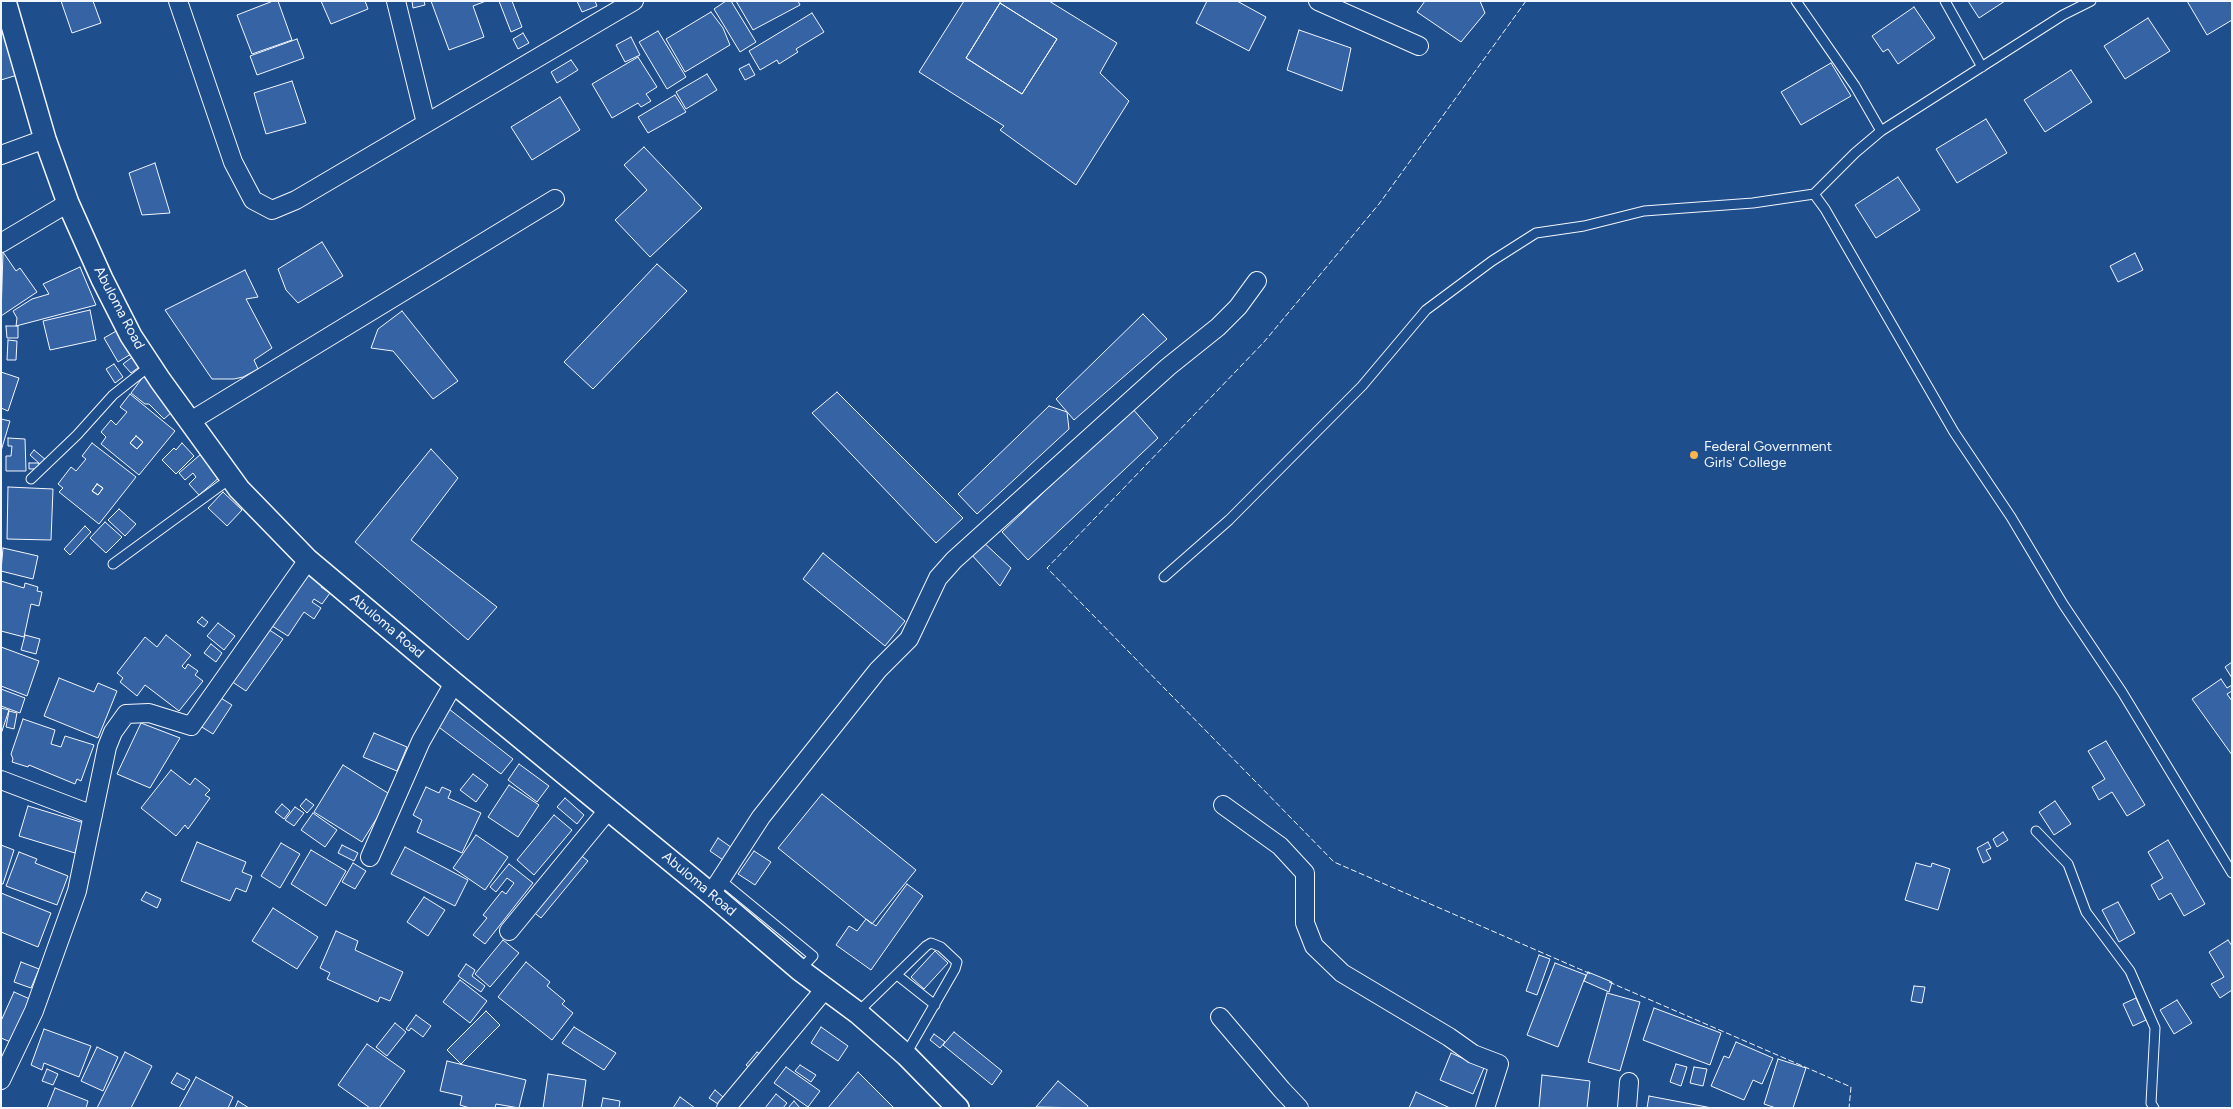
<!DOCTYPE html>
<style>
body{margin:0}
#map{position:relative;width:2233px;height:1109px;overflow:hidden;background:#1f4e8c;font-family:Figtree,sans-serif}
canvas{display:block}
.frame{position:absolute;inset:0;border:2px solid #f2f6ff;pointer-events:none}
</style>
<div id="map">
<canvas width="2233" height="1109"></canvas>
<div class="frame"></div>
</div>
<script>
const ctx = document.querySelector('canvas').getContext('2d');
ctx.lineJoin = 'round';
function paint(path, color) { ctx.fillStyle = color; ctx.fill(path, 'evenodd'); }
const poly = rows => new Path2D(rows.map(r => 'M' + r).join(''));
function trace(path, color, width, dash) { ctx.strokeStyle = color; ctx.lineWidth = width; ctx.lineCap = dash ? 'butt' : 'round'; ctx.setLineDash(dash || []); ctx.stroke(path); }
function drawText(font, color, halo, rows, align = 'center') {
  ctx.font = font + ' Figtree,sans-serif'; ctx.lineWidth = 4; ctx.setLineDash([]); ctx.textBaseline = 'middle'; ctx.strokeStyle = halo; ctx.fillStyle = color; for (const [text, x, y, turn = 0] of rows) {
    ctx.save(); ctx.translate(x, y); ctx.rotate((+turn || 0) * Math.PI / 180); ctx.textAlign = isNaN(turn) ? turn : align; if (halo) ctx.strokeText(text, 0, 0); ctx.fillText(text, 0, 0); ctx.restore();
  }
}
const building = poly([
 [61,1,93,1,101,23,72,33,61,1],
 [273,1,278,1,292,40,252,54,237,15,273,1],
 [321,1,365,1,368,9,331,24,321,1],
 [412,1,424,1,425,5,413,8,412,1],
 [431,1,486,1,473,6,484,37,449,50,431,1],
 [499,1,512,1,522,27,511,32,499,1],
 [577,1,595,1,597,6,582,12,577,1],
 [726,1,731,1,756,42,740,52,714,9,726,1],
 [736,1,798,1,800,5,753,30,736,1],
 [964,1,1049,1,1117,43,1100,73,1129,101,1076,185,1000,130,1004,126,919,72,964,1],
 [1000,3,1057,39,1022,94,966,58,1000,3],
 [1207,1,1237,1,1266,17,1249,51,1196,23,1207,1],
 [1425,1,1480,1,1485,13,1461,42,1417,12,1425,1],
 [1968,1,2005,1,1979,18,1968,1],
 [2187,1,2232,1,2232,20,2207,35,2187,1],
 [1000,3,1057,39,1022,94,966,58,1000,3],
 [1914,7,1935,38,1898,64,1888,49,1883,52,1872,36,1914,7],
 [711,12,723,28,730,45,685,72,666,39,711,12],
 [812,13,824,32,796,49,798,52,779,64,777,60,760,70,749,51,812,13],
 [2148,18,2170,51,2125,79,2104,46,2148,18],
 [9,25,24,73,1,80,1,28,9,25],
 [1299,30,1351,48,1342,91,1287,70,1299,30],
 [658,31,686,77,667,89,639,42,658,31],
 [523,33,529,43,518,49,513,39,523,33],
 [631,37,640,55,625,62,616,45,631,37],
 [297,39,304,58,257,75,250,56,297,39],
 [638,57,657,87,646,94,651,101,641,107,638,103,612,118,592,84,638,57],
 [571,60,578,70,557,83,551,72,571,60],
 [1831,63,1851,96,1801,125,1781,92,1831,63],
 [749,64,755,75,745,80,739,69,749,64],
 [2071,70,2092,102,2045,132,2024,100,2071,70],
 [707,74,717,90,686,109,676,92,707,74],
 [292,81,306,123,266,134,254,93,292,81],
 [675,95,686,112,648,133,638,117,675,95],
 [560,97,580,130,532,160,511,127,560,97],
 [1986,119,2007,153,1957,183,1936,149,1986,119],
 [644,147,702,208,650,257,615,220,647,190,624,165,644,147],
 [155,163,170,213,142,215,129,173,155,163],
 [1898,177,1920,210,1876,238,1855,205,1898,177],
 [322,242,343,276,298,303,286,290,278,269,322,242],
 [3,252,16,271,20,268,37,292,1,316,3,252],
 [2135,253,2143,270,2118,282,2110,266,2135,253],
 [657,264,687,291,593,389,564,362,657,264],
 [80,267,96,305,16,326,17,318,13,311,32,299,49,294,43,284,80,267],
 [245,270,258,297,246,299,272,348,254,360,258,369,243,377,234,379,212,379,165,310,245,270],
 [90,310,96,340,50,350,43,321,90,310],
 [402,311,458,381,433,399,393,351,371,348,378,329,402,311],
 [1143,314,1167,339,1074,420,1056,399,1143,314],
 [6,326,18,326,18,338,7,338,6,326],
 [118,330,131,354,118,362,104,338,118,330],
 [8,340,17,341,16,360,7,360,8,340],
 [135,355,142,365,131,373,123,364,135,355],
 [114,364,123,377,115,383,106,369,114,364],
 [1,372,19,378,8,411,1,408,1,372],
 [146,373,172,412,164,419,149,404,145,404,131,393,146,373],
 [837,392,963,518,936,543,812,413,837,392],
 [130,394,175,431,139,475,101,444,106,437,101,432,111,420,116,425,127,412,120,407,130,394],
 [136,436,143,442,137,449,130,443,136,436],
 [1049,406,1067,412,1069,429,977,514,958,494,1049,406],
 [1132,408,1158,438,1028,560,1002,532,1132,408],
 [1,419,10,421,1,451,1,419],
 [136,436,143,442,137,449,130,443,136,436],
 [8,438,25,439,26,471,6,471,6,456,11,456,12,446,8,446,8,438],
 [92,443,136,477,99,524,59,492,63,488,58,484,71,467,76,471,86,459,82,456,92,443],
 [97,484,103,488,98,495,92,491,97,484],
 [182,443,194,456,176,474,162,460,174,448,176,450,182,443],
 [431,449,458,478,411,540,497,607,468,640,355,542,431,449],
 [34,450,46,460,41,465,30,455,34,450],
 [201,454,221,476,199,495,189,484,196,477,193,473,185,480,179,473,201,454],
 [29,463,39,463,39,469,29,469,29,463],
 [97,484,103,488,98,495,92,491,97,484],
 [8,487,53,489,51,540,7,539,8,487],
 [223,492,242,510,227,526,208,508,223,492],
 [119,509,136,524,125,536,108,520,119,509],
 [105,522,122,537,106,553,90,538,105,522],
 [85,526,91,532,70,555,64,549,85,526],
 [982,541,1011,568,1000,586,970,553,982,541],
 [3,548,38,556,33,579,1,571,3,548],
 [823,553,905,621,885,646,803,579,823,553],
 [307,568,326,581,321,587,330,593,322,604,314,599,312,602,321,608,314,619,304,612,288,636,269,624,307,568],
 [1,581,24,588,25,583,38,587,37,591,42,592,39,606,31,604,24,637,1,631,1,581],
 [202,617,208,622,204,627,197,622,202,617],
 [218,623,235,636,224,650,207,636,218,623],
 [265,627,283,639,246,691,228,679,265,627],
 [25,635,40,639,36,654,21,650,25,635],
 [166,635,191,655,182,666,185,669,188,664,198,671,195,675,203,681,179,711,145,685,137,696,120,682,123,678,117,673,145,637,157,647,166,635],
 [211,644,222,653,216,662,204,653,211,644],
 [1,647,39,661,27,696,1,686,1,647],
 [2232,662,2232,678,2225,667,2232,662],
 [59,678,94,692,98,683,117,691,98,738,44,716,59,678],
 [2221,679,2227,688,2232,685,2232,691,2227,694,2232,701,2232,755,2192,699,2221,679],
 [1,689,25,698,20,713,1,706,1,689],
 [216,695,232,705,213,734,197,724,216,695],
 [1,708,9,710,1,734,1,708],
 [449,709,513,759,501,774,436,725,449,709],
 [9,711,17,713,14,729,6,727,9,711],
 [23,719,55,730,51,744,61,747,65,736,94,745,81,781,77,779,75,784,29,765,28,767,12,762,13,759,11,754,23,719],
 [141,723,180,738,150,788,117,774,141,723],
 [374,733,407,747,397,771,363,757,374,733],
 [2106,741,2145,805,2127,816,2112,792,2099,800,2092,787,2105,779,2088,751,2106,741],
 [519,764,549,786,537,802,508,780,519,764],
 [343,765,391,795,362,842,314,812,343,765],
 [171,770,190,785,195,778,210,790,205,795,210,798,188,829,185,825,176,836,141,808,171,770],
 [473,774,488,785,476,802,460,790,473,774],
 [509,785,539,805,518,837,488,817,509,785],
 [426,787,439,793,442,787,451,791,448,798,481,813,462,853,417,832,422,820,413,815,426,787],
 [822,794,916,870,872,924,778,848,822,794],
 [565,798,584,815,577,824,557,807,565,798],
 [306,799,314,805,307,813,300,806,306,799],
 [2055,801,2071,824,2054,835,2039,812,2055,801],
 [282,804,290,811,284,819,275,812,282,804],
 [28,806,84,823,75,853,19,836,28,806],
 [295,807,304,813,294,826,285,820,295,807],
 [313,813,337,830,325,847,301,830,313,813],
 [554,815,572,830,534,875,517,860,554,815],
 [2003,832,2008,840,1997,847,1993,839,2003,832],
 [476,835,508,857,485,890,453,868,476,835],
 [718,838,735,850,726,862,710,851,718,838],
 [2168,840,2205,904,2184,916,2171,893,2159,900,2151,885,2163,878,2148,852,2168,840],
 [197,842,246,862,242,872,252,876,246,892,236,888,230,901,181,881,197,842],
 [1988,842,1991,848,1986,850,1991,859,1983,863,1977,848,1988,842],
 [281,843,300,854,280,888,261,876,281,843],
 [1,845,14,850,3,884,1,884,1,845],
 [342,845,358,853,354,861,338,853,342,845],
 [405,847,468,880,455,906,391,874,405,847],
 [311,850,346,871,326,906,291,884,311,850],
 [754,851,771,862,755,885,738,874,754,851],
 [19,852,37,859,35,863,68,876,57,905,6,886,19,852],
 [578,853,588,861,541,918,531,910,578,853],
 [353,863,366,871,355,889,342,882,353,863],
 [1916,863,1931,867,1932,863,1950,869,1938,910,1905,900,1916,863],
 [509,864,533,883,485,944,473,935,487,918,483,915,502,891,506,894,514,883,507,878,496,892,490,887,509,864],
 [907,884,923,896,871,970,836,945,849,926,857,931,866,919,876,926,907,884],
 [146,892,161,899,157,908,141,900,146,892],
 [1,893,51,913,38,947,1,932,1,893],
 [424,897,445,910,428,936,407,922,424,897],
 [2118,902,2135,933,2119,942,2102,910,2118,902],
 [273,908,318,937,297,969,252,941,273,908],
 [336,931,358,941,355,950,403,972,390,1001,380,997,378,1002,327,979,330,973,320,968,336,931],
 [503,940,519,953,490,987,475,974,503,940],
 [2228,940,2232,946,2232,990,2220,998,2211,984,2224,977,2209,952,2228,940],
 [935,951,948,963,924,989,911,977,935,951],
 [1539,955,1550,959,1537,995,1526,991,1539,955],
 [21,962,39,969,31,988,14,982,21,962],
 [526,962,550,982,547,986,565,1001,562,1004,573,1013,552,1040,498,997,526,962],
 [1555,963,1586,975,1558,1047,1527,1035,1555,963],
 [466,964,475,970,472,976,485,986,481,992,458,976,466,964],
 [1588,972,1612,982,1609,992,1584,981,1588,972],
 [460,980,487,1001,470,1023,443,1002,460,980],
 [1914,986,1925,987,1922,1003,1911,1001,1914,986],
 [14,992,32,1000,13,1043,1,1038,1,1021,14,992],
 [1607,993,1640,1002,1620,1071,1588,1062,1607,993],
 [2136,998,2146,1020,2133,1026,2123,1004,2136,998],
 [2177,1000,2192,1023,2174,1034,2160,1010,2177,1000],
 [1654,1008,1721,1033,1710,1065,1643,1040,1654,1008],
 [486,1011,500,1025,461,1064,447,1050,486,1011],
 [416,1015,431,1026,423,1037,411,1028,409,1031,406,1029,416,1015],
 [395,1023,406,1032,387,1056,376,1047,395,1023],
 [574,1027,616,1053,604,1070,562,1043,574,1027],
 [821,1027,848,1046,838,1061,811,1043,821,1027],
 [44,1029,91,1046,79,1077,44,1063,42,1070,31,1065,44,1029],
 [954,1032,1002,1071,992,1085,943,1045,954,1032],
 [934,1034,945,1042,940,1048,930,1040,934,1034],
 [1736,1042,1773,1058,1762,1084,1753,1080,1744,1100,1711,1086,1724,1056,1729,1058,1736,1042],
 [367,1044,405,1071,379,1108,370,1108,338,1085,367,1044],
 [97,1047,118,1057,103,1091,81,1081,97,1047],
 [125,1052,152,1066,131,1108,97,1108,125,1052],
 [757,1052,764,1057,754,1071,746,1065,757,1052],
 [1451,1053,1484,1068,1473,1094,1440,1080,1451,1053],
 [1778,1059,1806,1068,1793,1108,1776,1108,1764,1104,1778,1059],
 [447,1061,526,1080,519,1108,496,1104,495,1108,470,1108,460,1105,462,1096,440,1091,447,1061],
 [1676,1064,1687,1067,1681,1086,1670,1082,1676,1064],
 [800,1065,816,1075,811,1082,795,1071,800,1065],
 [786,1067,820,1091,808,1107,774,1083,786,1067],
 [1694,1067,1707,1069,1703,1086,1690,1083,1694,1067],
 [47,1069,58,1074,53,1085,42,1081,47,1069],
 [858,1072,894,1108,828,1108,858,1072],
 [177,1073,190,1080,184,1090,171,1083,177,1073],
 [548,1074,586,1080,582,1108,543,1108,548,1074],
 [1542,1075,1590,1081,1587,1108,1539,1108,1542,1075],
 [196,1077,233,1097,228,1108,179,1108,196,1077],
 [1058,1081,1088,1106,1087,1108,1036,1107,1058,1081],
 [55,1088,88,1101,86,1108,47,1108,55,1088],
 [715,1090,723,1097,718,1104,709,1098,715,1090],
 [1416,1092,1450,1108,1409,1108,1416,1092],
 [776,1094,787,1103,783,1108,765,1108,776,1094],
 [1649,1096,1712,1108,1647,1108,1649,1096],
 [680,1097,695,1108,673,1108,680,1097],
 [603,1098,620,1101,619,1108,601,1108,603,1098],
 [238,1101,249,1108,235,1108,238,1101],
 [794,1101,800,1108,788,1108,794,1101]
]);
paint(building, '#3563a3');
trace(building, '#f2f6ff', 1);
const service = poly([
 [1796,1,1855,86,1881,131],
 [1945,1,1982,67],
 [2091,1,2063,15,1881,131,1855,153,1814,194,1825,209,1954,432,2011,517,2063,604,2122,692,2232,873],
 [31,479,77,435,113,395,151,365],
 [113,564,231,478],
 [1164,577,1229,520,1362,386,1426,310,1492,261,1536,233,1584,226,1644,211,1753,203,1814,194],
 [2036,831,2068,864,2086,912,2130,971,2155,1028,2151,1103,2154,1108],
 [723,882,813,956,800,970],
 [897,975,935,1005],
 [858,1012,926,946,931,943,941,947,957,962,955,969,906,1054]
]);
const minor = poly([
 [178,1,233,162,253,200,272,210,296,200,634,1],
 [396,1,426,123],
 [1318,1,1419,46],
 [1,155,45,139],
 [1,243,68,203],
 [189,422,555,199],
 [1,780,93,815],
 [1223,805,1280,846,1305,873,1305,923,1314,946,1342,973,1449,1037,1473,1054,1499,1064,1485,1108],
 [370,857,421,741,454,683],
 [711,894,761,817,878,670,909,639,938,578,954,560,1168,367,1218,327,1238,307,1257,281],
 [509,931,609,809],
 [1220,1017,1282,1090,1299,1108],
 [1,1080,34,1011,77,891,107,747,113,732,126,714,149,713,191,726,308,560],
 [726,1108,825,989],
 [1627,1108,1629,1082]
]);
const tertiary = poly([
 [5,1,45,139,68,203,102,279,131,336,160,380,239,489,308,560,454,683,711,894,800,970,858,1013,906,1055,958,1108]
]);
trace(service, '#f2f6ff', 11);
trace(minor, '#f2f6ff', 20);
trace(tertiary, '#f2f6ff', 24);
trace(service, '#1f4e8c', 9);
trace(minor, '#1f4e8c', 18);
trace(tertiary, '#1f4e8c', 21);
trace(poly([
 [1526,1,1379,204,1264,342,1047,568,1334,862,1591,974],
 [1609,982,1851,1087,1849,1108]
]), '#f2f6ff', 1, [6, 2.5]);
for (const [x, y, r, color] of [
 [1694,455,5,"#ffb74d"]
]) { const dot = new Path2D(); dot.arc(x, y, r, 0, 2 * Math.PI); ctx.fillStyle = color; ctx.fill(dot); trace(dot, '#1f4e8c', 2); }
drawText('14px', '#f2f6ff', '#1f4e8c', [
 ["Abuloma Road",119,308,62],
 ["Abuloma Road",387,626,40],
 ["Abuloma Road",699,884,40]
]);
drawText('14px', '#f2f6ff', '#1f4e8c', [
 ["Federal Government",1704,447],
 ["Girls' College",1704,463]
], 'left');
</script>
